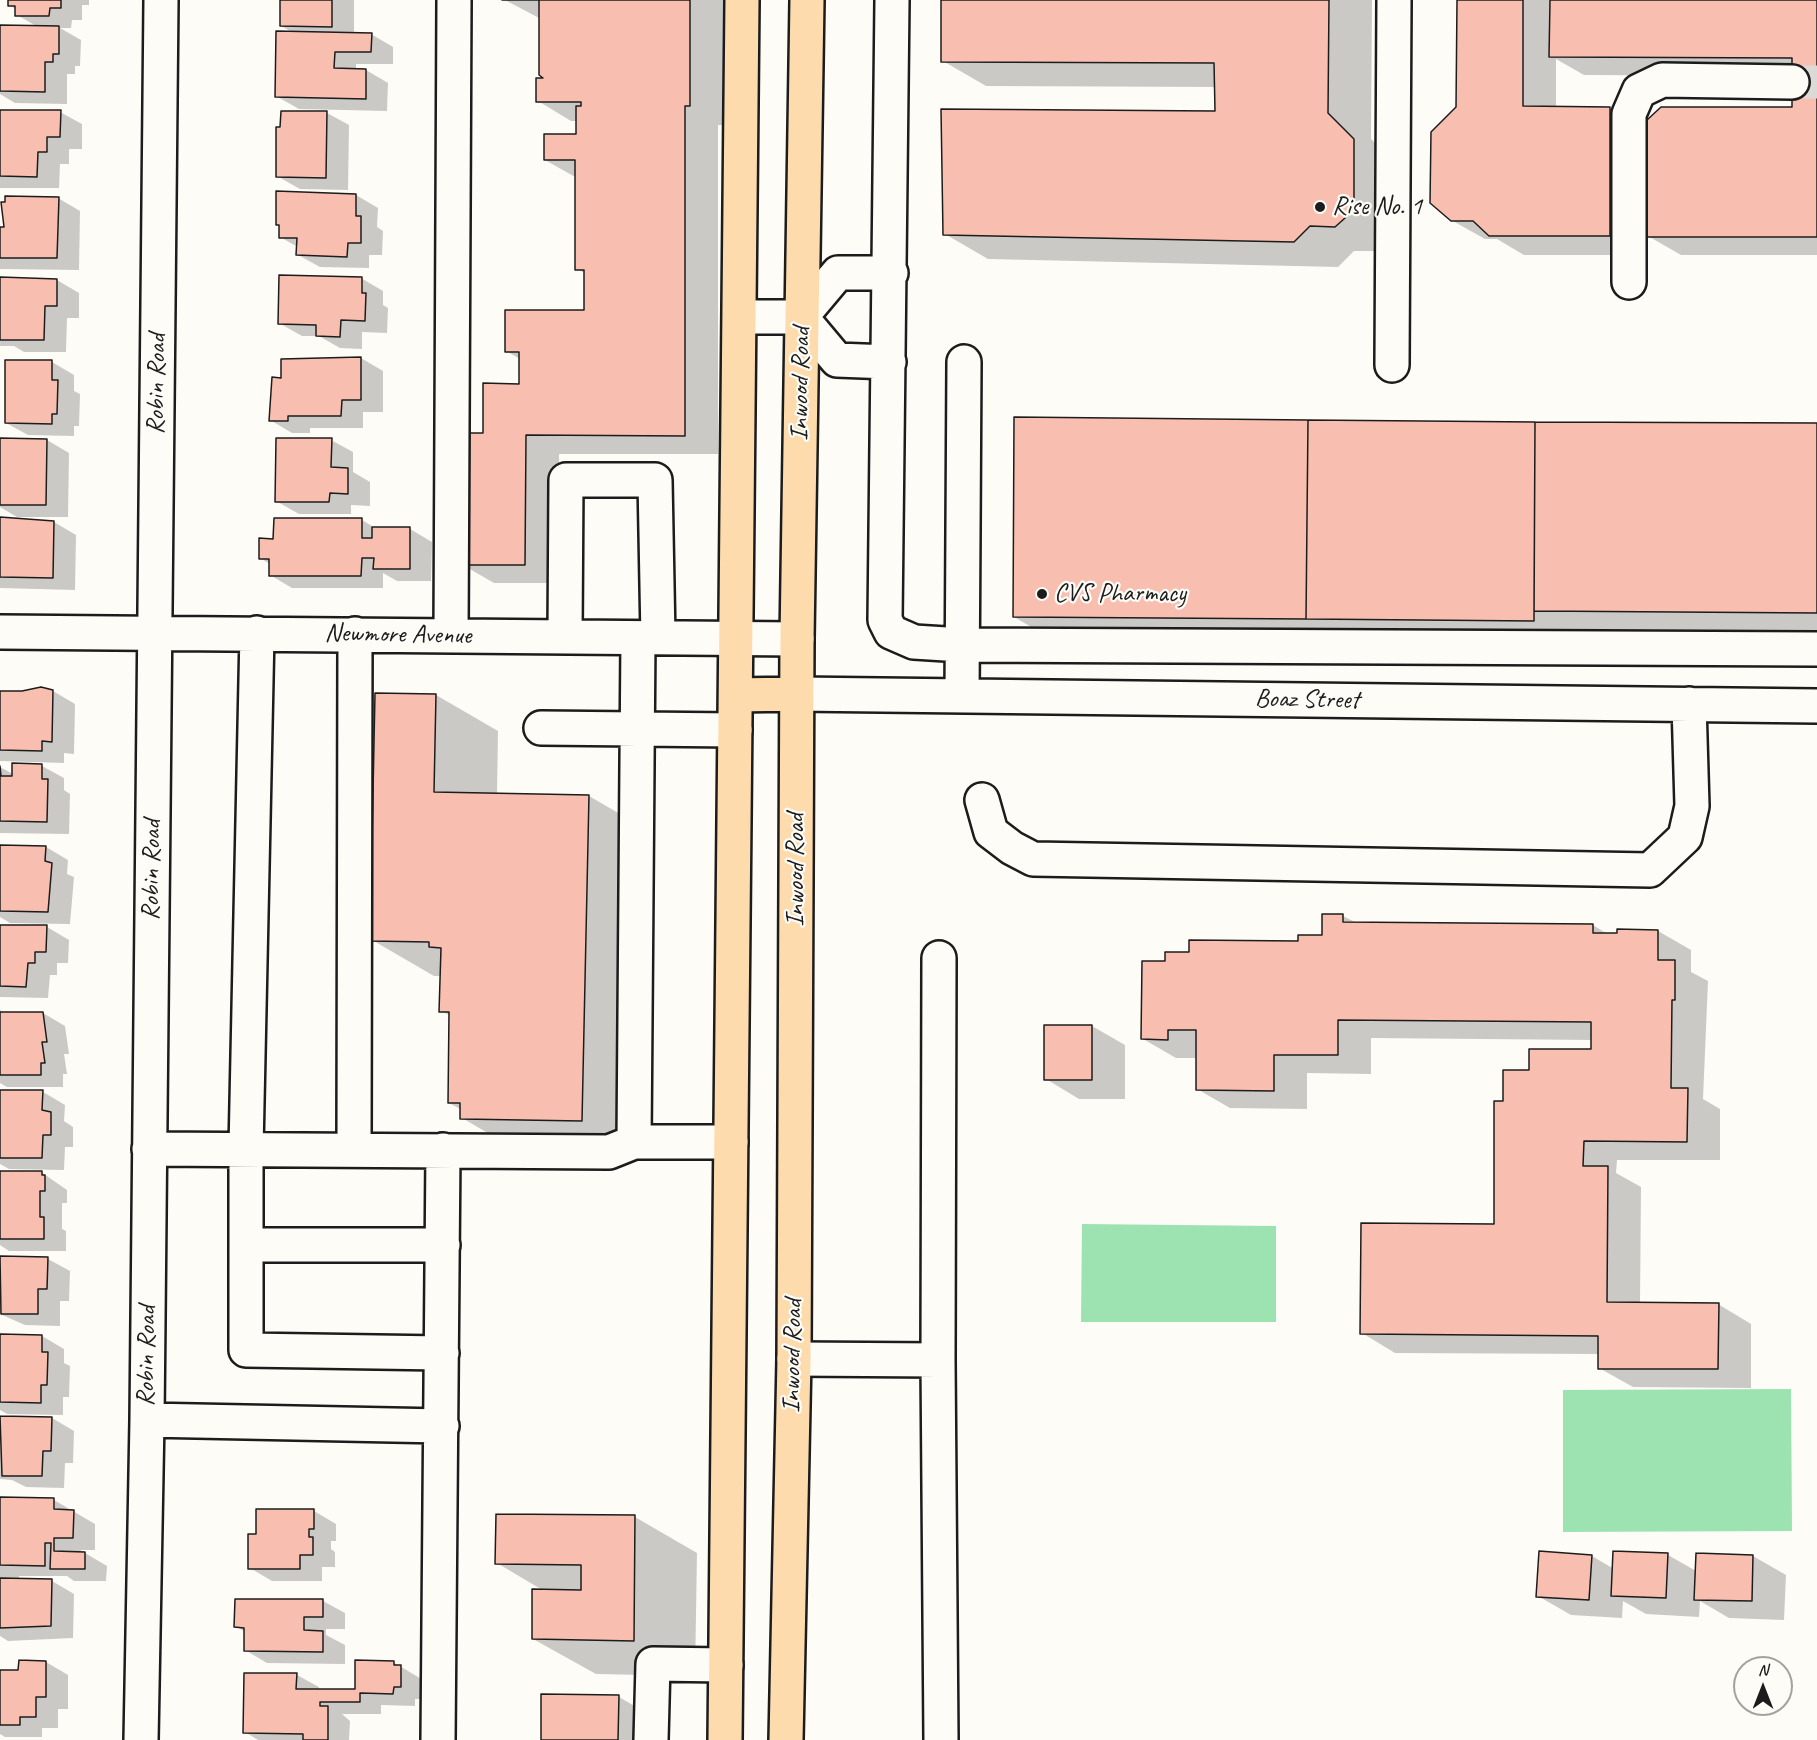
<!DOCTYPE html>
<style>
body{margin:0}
#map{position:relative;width:1817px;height:1740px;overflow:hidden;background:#fdfcf7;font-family:Caveat,sans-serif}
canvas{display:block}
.north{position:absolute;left:1733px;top:1656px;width:60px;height:60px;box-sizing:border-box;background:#fdfcf7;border:2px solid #a3a29f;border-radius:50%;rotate:0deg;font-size:16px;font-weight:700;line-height:24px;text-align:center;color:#1c1c1c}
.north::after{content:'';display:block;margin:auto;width:21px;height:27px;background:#1c1c1c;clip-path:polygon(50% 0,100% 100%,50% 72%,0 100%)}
</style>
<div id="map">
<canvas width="1817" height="1740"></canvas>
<div class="north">N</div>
</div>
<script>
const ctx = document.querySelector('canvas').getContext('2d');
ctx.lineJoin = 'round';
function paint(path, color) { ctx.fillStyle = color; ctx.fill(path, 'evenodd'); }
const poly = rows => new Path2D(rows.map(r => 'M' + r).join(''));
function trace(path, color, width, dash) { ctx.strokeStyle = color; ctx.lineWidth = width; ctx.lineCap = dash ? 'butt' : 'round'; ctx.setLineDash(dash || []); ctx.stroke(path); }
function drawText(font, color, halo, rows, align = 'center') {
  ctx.font = font + ' Caveat,sans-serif'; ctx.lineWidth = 4.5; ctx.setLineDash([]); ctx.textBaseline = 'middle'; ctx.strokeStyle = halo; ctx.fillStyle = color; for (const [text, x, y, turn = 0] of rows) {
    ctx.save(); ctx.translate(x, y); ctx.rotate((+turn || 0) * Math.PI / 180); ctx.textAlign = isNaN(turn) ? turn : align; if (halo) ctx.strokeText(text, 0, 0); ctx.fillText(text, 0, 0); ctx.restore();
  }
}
paint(poly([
 [1082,1224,1276,1226,1276,1322,1081,1322],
 [1791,1389,1792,1531,1563,1532,1563,1390]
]), '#9ce3b1');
paint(poly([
 [10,0,89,0,89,5,82,5,82,20,72,20,71,28,60,28,81,40,80,66,75,66,75,74,67,74,67,104,15,103,0,94,0,26,38,27,17,15,17,10,9,5],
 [282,0,354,0,354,34,371,34,393,47,393,64,356,64,356,70,366,70,388,83,387,111,299,109,276,96,294,33,281,26],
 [505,0,723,0,723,125,718,125,718,454,559,454,558,583,494,583,461,564,484,434,520,385,520,359,506,351,586,312,586,274,577,269,577,178,545,160,578,135,578,121,571,121,538,101,547,80,541,19],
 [943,0,1372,0,1371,139,1397,165,1379,251,1354,251,1338,267,988,259,945,234,1216,113,1216,87,986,86,943,61],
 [1458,0,1817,0,1817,255,1681,255,1648,236,1793,109,1794,76,1584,75,1556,59,1556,108,1610,109,1643,128,1643,255,1524,255,1497,239,1485,239,1451,220,1458,108],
 [0,111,60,112,82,124,82,149,69,149,69,164,60,164,59,188,0,188],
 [327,113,349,125,348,190,300,189,277,176],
 [356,195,378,208,377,227,383,231,382,255,369,255,369,268,320,267,298,255,298,247,280,237],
 [58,198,80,211,79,270,0,269,0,228,6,229],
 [361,278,383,291,383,305,388,308,387,333,362,332,362,349,340,348,319,336,302,336,279,323],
 [2,279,57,280,79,293,79,318,67,318,66,352,24,352,14,346,0,346],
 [361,358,383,371,383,412,363,412,363,428,310,428,310,433,292,433,270,420,282,379],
 [7,362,52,362,74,375,74,391,80,394,79,426,74,426,74,436,28,435,6,423],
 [1817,425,1817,631,1567,629,1567,639,1047,636,1014,617],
 [0,439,47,440,69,453,68,517,17,517,0,507],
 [331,440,353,452,353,472,370,482,370,506,351,505,351,514,299,514,276,501],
 [0,519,54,522,76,535,75,590,0,588,0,604],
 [362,520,377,529,410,529,432,542,431,581,397,581,383,573,383,588,292,588,270,575,270,564,260,558,275,540],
 [53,691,75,704,74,754,64,753,64,763,0,761,0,692],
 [436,695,498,731,497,795,589,796,651,832,644,1156,524,1154,462,1118,462,1110,449,1103,451,1016,441,1011,442,976,434,976,372,940],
 [13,765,42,766,64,778,64,790,70,794,69,834,0,833,0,767,13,774],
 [0,847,46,847,68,860,67,874,74,877,70,924,10,923,0,917],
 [1343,916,1357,923,1593,925,1609,935,1619,935,1619,931,1658,931,1691,950,1691,972,1708,981,1703,1099,1720,1109,1720,1160,1617,1160,1616,1173,1641,1187,1640,1304,1718,1304,1751,1324,1751,1388,1633,1387,1599,1368,1599,1354,1395,1353,1362,1333,1495,1225,1504,1103,1531,1071,1593,1051,1593,1040,1371,1038,1371,1074,1307,1073,1307,1109,1230,1108,1197,1089,1197,1058,1176,1058,1143,1039,1166,963,1190,954,1299,942,1323,936],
 [0,926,47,927,69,940,68,963,57,963,57,975,50,975,48,998,0,997],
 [0,1010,5,1013,43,1013,65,1026,69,1054,64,1054,67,1074,63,1074,63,1087,7,1087,0,1083],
 [1046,1026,1092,1026,1125,1045,1125,1099,1079,1099,1046,1079],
 [0,1091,43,1092,65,1105,64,1121,73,1127,73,1147,65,1147,64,1170,9,1169,0,1164],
 [41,1172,67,1190,67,1203,62,1203,62,1229,66,1231,66,1251,9,1251,0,1245,0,1173],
 [0,1258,48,1259,70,1271,69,1301,60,1301,60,1326,25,1325,0,1314],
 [0,1336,42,1336,64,1349,64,1363,70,1366,69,1397,63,1397,63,1415,7,1414,0,1410],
 [0,1417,52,1418,74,1431,73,1463,65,1463,64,1488,26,1487,12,1480,0,1479],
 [0,1499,54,1500,95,1524,95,1550,80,1550,107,1566,106,1581,74,1581,67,1576,19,1576,19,1580,52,1581,74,1594,73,1638,8,1641,0,1636],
 [314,1511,336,1524,336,1541,331,1541,331,1549,335,1552,335,1567,322,1567,322,1581,272,1581,250,1568,257,1536],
 [635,1517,697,1553,695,1676,596,1674,533,1639,544,1591,497,1563],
 [1668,1555,1696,1571,1753,1556,1786,1575,1784,1620,1729,1618,1700,1601,1699,1617,1646,1614,1623,1601,1622,1618,1571,1615,1538,1596,1592,1556,1614,1569],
 [236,1601,323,1601,345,1613,345,1629,326,1629,326,1635,345,1645,345,1664,267,1663,245,1650,245,1632,236,1626],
 [20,1662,46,1662,68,1675,68,1709,58,1709,58,1728,42,1728,42,1737,5,1737,0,1734,0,1671,20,1672],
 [393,1662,423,1680,422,1699,415,1699,415,1706,381,1705,381,1714,342,1714,350,1721,349,1740,258,1740,245,1732,297,1675,319,1687,319,1690,357,1691],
 [619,1697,662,1722,662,1740,542,1740]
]), '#0003');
const building = poly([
 [8,0,61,0,61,8,50,8,49,16,15,16,15,6,8,6,8,0],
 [280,0,332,0,332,27,280,26,280,0],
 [502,0,690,0,690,106,685,106,685,436,526,435,525,565,459,565,460,433,483,433,483,383,519,384,519,352,505,352,505,310,584,310,584,270,575,270,575,160,544,160,544,134,576,134,576,106,581,106,581,102,536,102,536,78,543,78,539,75,539,0,502,0],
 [941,0,1329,0,1328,113,1354,139,1354,210,1335,227,1310,226,1294,242,943,235,941,109,1215,111,1214,63,941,62,941,0],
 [1457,0,1523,0,1523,106,1610,107,1610,236,1489,236,1473,221,1451,221,1430,203,1431,132,1456,107,1457,0],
 [1550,0,1817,0,1817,237,1646,237,1647,120,1661,107,1792,107,1792,58,1549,57,1550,0],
 [0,25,59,26,59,54,53,54,53,62,45,62,45,92,0,91,0,25],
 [276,31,372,33,371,52,335,52,334,68,366,69,366,99,275,97,276,31],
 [0,110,61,110,60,137,47,137,47,152,38,152,37,177,0,176,0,110],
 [281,111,327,111,326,178,276,177,276,127,280,127,281,111],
 [276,191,356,194,356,216,361,216,361,243,348,243,347,257,296,255,297,238,279,238,279,225,276,225,276,191],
 [5,196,59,197,57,258,0,258,0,227,4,227,1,202,5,202,5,196],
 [279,275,362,277,362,293,366,293,365,321,341,320,340,337,316,336,316,325,278,324,279,275],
 [0,277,57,279,57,306,45,306,44,340,0,340,0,277],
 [361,357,361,400,342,400,341,416,288,416,288,421,269,421,272,377,281,378,281,359,361,357],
 [5,360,52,360,52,380,58,380,57,414,52,414,52,424,5,423,5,360],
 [1014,417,1308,420,1306,619,1013,617,1014,417],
 [1308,420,1535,422,1534,621,1306,619,1308,420],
 [1535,422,1817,423,1817,613,1534,611,1535,422],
 [0,438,47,439,46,505,0,505,0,438],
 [276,438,332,438,331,467,348,468,348,494,330,493,329,502,275,502,276,438],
 [0,517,54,521,53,578,0,577,0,517],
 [274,518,362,518,362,538,372,538,372,527,410,527,410,569,373,569,374,558,362,558,361,576,269,576,269,559,259,559,259,538,273,539,274,518],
 [41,687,53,690,52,742,42,741,42,751,0,750,0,691,22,691,41,687],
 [375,693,436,694,434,792,589,795,582,1121,460,1119,460,1103,448,1103,449,1012,439,1012,441,948,429,947,429,942,370,941,375,693],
 [12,763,42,764,42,779,48,779,47,822,0,821,0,766,1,776,12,776,12,763],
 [0,845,46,846,45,861,52,863,48,912,0,911,0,845],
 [1322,914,1343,914,1343,922,1593,924,1593,933,1617,933,1617,929,1658,930,1658,960,1675,960,1675,1000,1672,1000,1671,1088,1688,1088,1687,1142,1584,1141,1583,1166,1608,1166,1607,1302,1719,1303,1718,1369,1598,1369,1598,1336,1360,1334,1361,1223,1494,1224,1494,1101,1503,1101,1503,1070,1529,1070,1529,1049,1591,1049,1591,1022,1338,1020,1338,1055,1274,1055,1274,1091,1196,1090,1196,1030,1168,1030,1168,1040,1141,1039,1142,961,1165,961,1165,952,1189,952,1189,940,1298,941,1298,935,1322,935,1322,914],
 [0,925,47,925,46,952,35,952,35,963,28,963,26,987,0,986,0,925],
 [0,1012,43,1012,47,1042,42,1042,45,1063,41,1063,41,1075,0,1075,0,1012],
 [1044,1025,1092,1025,1092,1080,1044,1080,1044,1025],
 [0,1090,43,1090,42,1110,51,1112,51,1135,43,1135,42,1158,0,1158,0,1090],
 [0,1171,42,1171,42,1175,45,1175,45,1191,40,1191,40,1217,44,1217,44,1239,0,1239,0,1171],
 [0,1256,48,1257,47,1289,38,1289,38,1314,1,1314,0,1256],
 [0,1334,42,1335,42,1352,48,1352,47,1385,41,1385,41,1403,0,1402,0,1334],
 [0,1416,52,1417,51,1451,43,1451,42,1476,2,1476,0,1416],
 [0,1497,54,1498,54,1509,74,1510,73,1538,54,1538,54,1551,85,1552,85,1569,50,1569,51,1543,45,1543,45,1566,0,1565,0,1497],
 [256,1509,314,1509,314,1529,309,1529,309,1537,313,1537,313,1555,300,1555,300,1569,248,1569,248,1534,256,1534,256,1509],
 [496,1514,635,1515,634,1641,532,1639,532,1589,581,1590,581,1565,495,1564,496,1514],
 [1539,1551,1592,1555,1589,1600,1536,1597,1539,1551],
 [1613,1551,1668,1553,1666,1598,1611,1596,1613,1551],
 [1696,1553,1753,1555,1752,1601,1694,1600,1696,1553],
 [0,1578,52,1579,51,1626,0,1628,0,1578],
 [235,1599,323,1599,323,1617,304,1617,304,1630,323,1631,323,1652,244,1651,244,1628,234,1627,235,1599],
 [19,1660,46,1661,46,1697,36,1697,36,1717,20,1717,20,1725,0,1725,0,1670,18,1670,19,1660],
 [355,1660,394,1661,394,1665,401,1665,401,1687,394,1687,393,1694,360,1693,360,1702,320,1702,320,1706,328,1706,328,1740,303,1740,303,1734,243,1733,244,1673,297,1673,296,1689,355,1689,355,1660],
 [541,1694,619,1695,618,1740,541,1740,541,1694]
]);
paint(building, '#f8beaf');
trace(building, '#1c1c1c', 1.5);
trace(poly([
 [1792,82,1817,82]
]), '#dbdad6', 33, [33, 16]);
const minor = poly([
 [892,0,885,620,891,632,914,642,962,645,1817,649],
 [1629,282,1629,114,1639,91,1662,80,1792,82],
 [741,317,801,317,837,360,889,362],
 [801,317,838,273,891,273],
 [1392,365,1394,0],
 [0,632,797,639],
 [257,633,246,1149,246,1350,442,1353],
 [451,635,454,0],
 [565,636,566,480,655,480,658,638],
 [796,694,1817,706],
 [962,696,964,362],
 [541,728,735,730],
 [982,800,991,832,1012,848,1033,859,1650,870,1685,837,1692,806,1689,704],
 [634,1142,638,638],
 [149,1149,609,1152,634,1142,731,1142],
 [354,1150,355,634],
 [246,1245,443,1245],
 [794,1359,938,1360,941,1740],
 [938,1360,939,958],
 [147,1420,442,1426],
 [141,1740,147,1420,161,0],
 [438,1740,443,1150],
 [651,1740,653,1664,726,1665]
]);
const major = poly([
 [736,695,796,694],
 [725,1740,742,0],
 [786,1740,794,1359,797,639,807,0]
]);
trace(minor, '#1c1c1c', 38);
trace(major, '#1c1c1c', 38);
trace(minor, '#fdfcf7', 33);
trace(major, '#fddbac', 33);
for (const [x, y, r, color] of [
 [1320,207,6,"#1c1c1c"],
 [1042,594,6,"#1c1c1c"]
]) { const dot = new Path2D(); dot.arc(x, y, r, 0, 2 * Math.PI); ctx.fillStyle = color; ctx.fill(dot); trace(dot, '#fdfcf7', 2); }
drawText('26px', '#1c1c1c', '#fdfcf7', [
 ["Rise No. 1",1332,207],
 ["CVS Pharmacy",1054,594]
], 'left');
drawText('26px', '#1c1c1c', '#fdfcf7', [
 ["Robin Road",157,384,-89],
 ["Inwood Road",801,384,-89],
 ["Newmore Avenue",398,635,1],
 ["Boaz Street",1307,700,1],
 ["Robin Road",152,870,-89],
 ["Inwood Road",796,870,-90],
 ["Robin Road",147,1356,-89],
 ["Inwood Road",793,1356,-89]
]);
</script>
